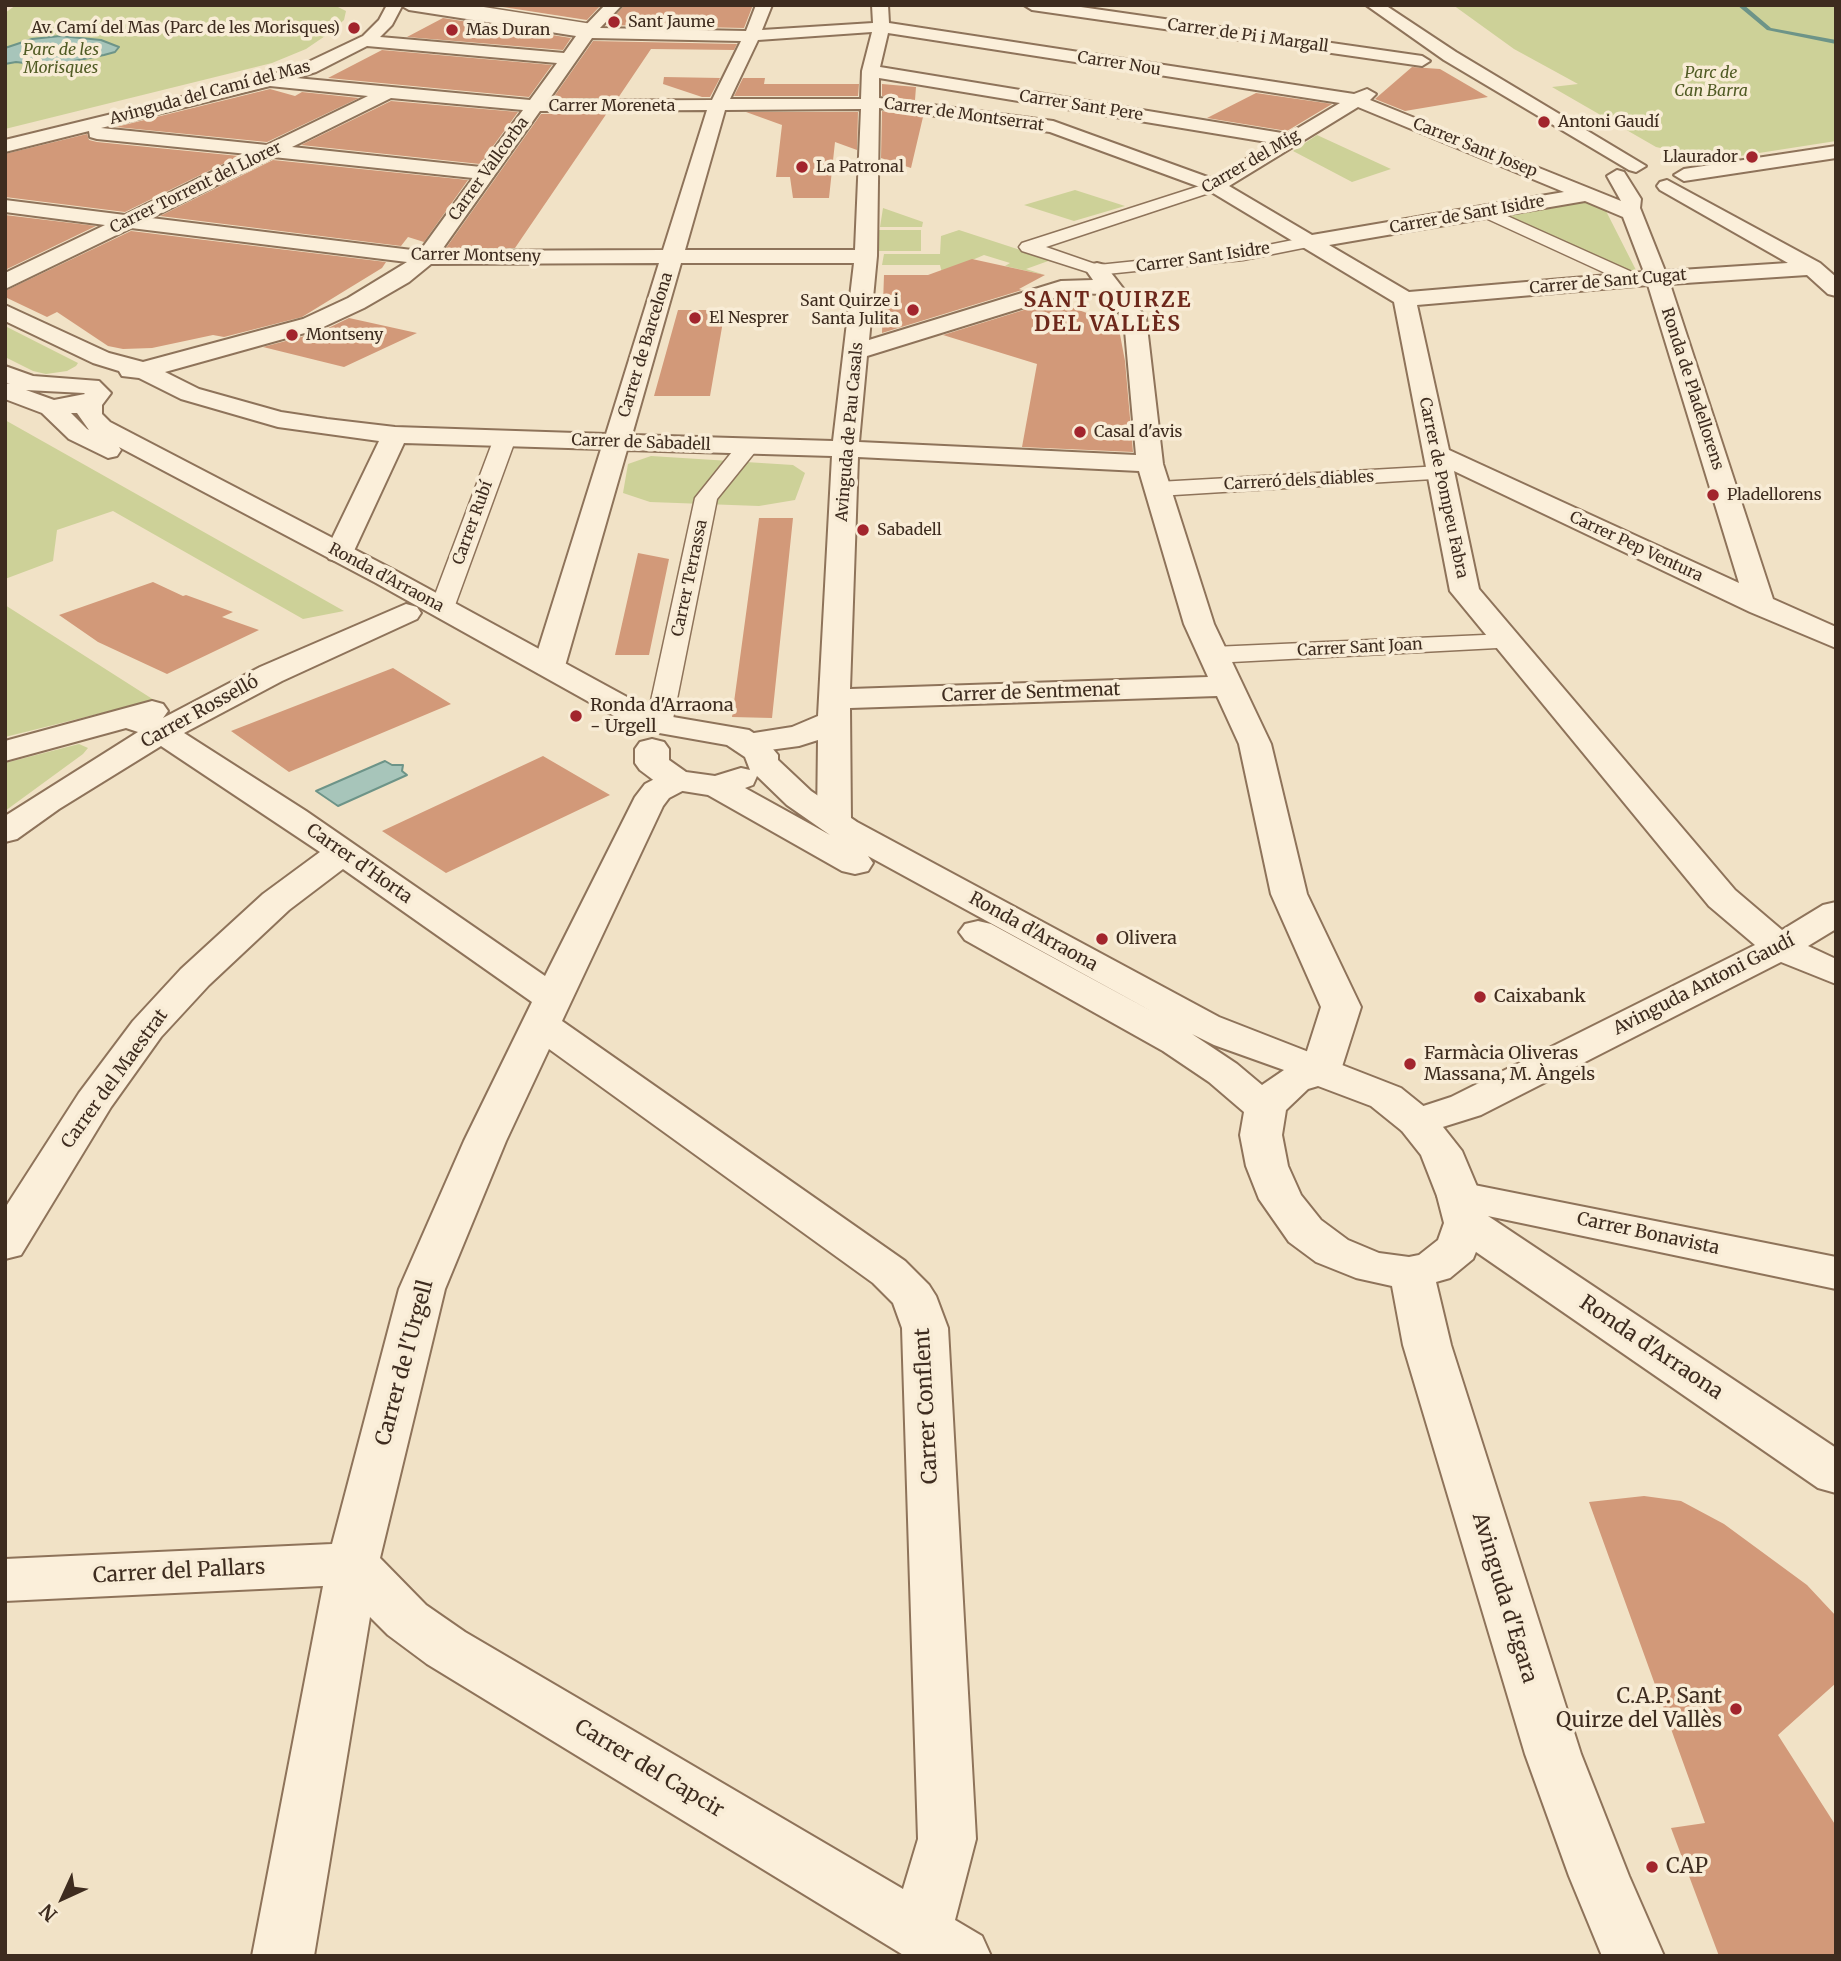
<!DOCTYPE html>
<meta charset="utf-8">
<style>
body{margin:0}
#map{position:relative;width:1841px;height:1961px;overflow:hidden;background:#f1e2c6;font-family:Merriweather,serif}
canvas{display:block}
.frame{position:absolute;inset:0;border:7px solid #3e2c1f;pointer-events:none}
.north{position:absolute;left:28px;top:1863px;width:70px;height:70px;-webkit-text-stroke:5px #f8ecd6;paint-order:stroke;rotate:225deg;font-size:19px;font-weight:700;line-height:28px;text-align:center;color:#3e2c1f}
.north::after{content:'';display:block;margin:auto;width:24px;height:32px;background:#3e2c1f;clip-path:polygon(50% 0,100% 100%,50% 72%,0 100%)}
</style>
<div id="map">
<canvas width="1841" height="1961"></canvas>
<div class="frame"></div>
<div class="north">N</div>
</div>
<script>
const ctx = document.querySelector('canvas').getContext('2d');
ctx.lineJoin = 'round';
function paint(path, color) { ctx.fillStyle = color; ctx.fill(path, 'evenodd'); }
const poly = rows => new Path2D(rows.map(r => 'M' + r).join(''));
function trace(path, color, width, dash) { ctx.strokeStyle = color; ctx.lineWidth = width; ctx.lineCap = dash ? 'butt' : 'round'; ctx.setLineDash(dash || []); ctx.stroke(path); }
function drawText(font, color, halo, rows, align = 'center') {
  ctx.font = font + ' Merriweather,serif'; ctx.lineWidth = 7; ctx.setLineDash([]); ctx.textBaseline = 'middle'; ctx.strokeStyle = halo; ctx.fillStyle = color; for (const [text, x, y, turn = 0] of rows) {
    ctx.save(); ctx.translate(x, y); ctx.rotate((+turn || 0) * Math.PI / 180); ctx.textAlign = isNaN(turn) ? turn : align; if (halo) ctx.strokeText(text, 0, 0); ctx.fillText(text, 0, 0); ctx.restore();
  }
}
paint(poly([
 [16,5,334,5,346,11,344,20,328,34,306,49,272,63,5,129,5,13],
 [1453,5,1836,5,1836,141,1714,160,1656,147,1552,87,1578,84,1514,49],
 [1317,135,1391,169,1352,182,1293,151],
 [1075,190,1125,206,1074,221,1024,205],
 [1580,200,1606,211,1639,276,1501,214],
 [883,208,923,222,922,227,880,227],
 [879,230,921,230,921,251,878,251],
 [959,230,1051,260,1026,269,1045,275,1005,266,1010,263,984,255,951,269,946,289,940,265,882,265,884,254,940,254,941,236],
 [5,326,78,363,76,366,67,371,46,374,33,371,5,357],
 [5,420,344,611,303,619,113,511,57,530,53,561,5,579],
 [651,456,793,465,805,473,795,500,759,506,650,502,623,493,628,464],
 [5,605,154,700,5,737],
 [79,744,88,748,83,754,5,811,5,763]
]), '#cdd198');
const water = poly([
 [60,36,101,40,119,47,115,52,104,55,49,66,16,62,5,64,5,48,32,39,60,36],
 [385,761,392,765,403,765,402,771,407,775,338,806,316,791,385,761]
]);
paint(water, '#a7c5ba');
trace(water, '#6d9488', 2);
paint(poly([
 [1737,5,1744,5,1771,28,1836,40,1836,44,1767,30,1737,5]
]), '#6d9488');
paint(poly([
 [490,5,601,5,587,20],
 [625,5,753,5,744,28,606,25],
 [443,18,571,38,563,50,407,37],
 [593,41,737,44,734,50,651,49,618,98,553,98],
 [382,50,552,65,529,97,328,78],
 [1412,67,1440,69,1488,97,1405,111,1375,99],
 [664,77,720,78,710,97,702,97,663,84],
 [743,78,765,78,764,84,859,84,858,96,734,96],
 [882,84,916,87,915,100,882,96],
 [270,89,295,96,302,92,359,98,267,142,116,127],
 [1256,93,1332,104,1287,131,1207,118],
 [391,101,518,112,480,164,301,145],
 [882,111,923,117,911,168,881,158],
 [746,112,858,112,857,150,835,142,829,198,793,198,790,177,776,177,782,125],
 [607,113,515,248,446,248,541,114],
 [87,134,89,140,97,142,239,156,125,212,5,197,5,154],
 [273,160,468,180,424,242,408,237,401,246,160,216],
 [5,215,96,226,5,270],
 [131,231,386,262,382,268,302,317,224,337,213,335,152,348,123,349,108,346,57,312,47,317,5,297,5,291],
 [972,259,1045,275,1019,289,1022,290,882,333,884,275,928,275],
 [1053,301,1118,324,1125,361,1133,452,1022,447,1037,364,943,335],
 [678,310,725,310,710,396,654,396],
 [349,318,417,333,344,367,263,347,320,332],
 [759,518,793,518,772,718,732,717],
 [638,553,669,559,649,655,615,655],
 [153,582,183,596,186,595,233,612,222,617,259,630,167,674,98,642,59,615],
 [393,668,451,704,289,772,231,731],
 [543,756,610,795,446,873,382,831],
 [1644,1496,1681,1501,1724,1524,1807,1585,1836,1616,1836,1683,1778,1735,1836,1826,1836,1956,1719,1956,1671,1828,1705,1823,1589,1502]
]), '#d29979');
const pedestrian = poly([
 [439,5,471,5,592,24,599,28,592,32,445,9,439,5],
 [1215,181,1223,186,1221,189,1046,247,1098,265,1243,250,1308,237,1317,242,1308,247,1243,260,1097,275,1022,251,1019,247,1022,243,1215,181],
 [1485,206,1641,276,1644,280,1635,285,1629,284,1479,215,1477,211,1479,207,1485,206],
 [505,432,512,434,516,438,454,608,451,613,442,615,433,613,430,608,494,438,498,434,505,432],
 [748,441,756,442,759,447,717,499,672,724,668,730,659,732,650,730,646,724,695,498,740,442,748,441],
 [1441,466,1449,468,1452,473,1449,478,1158,496,1150,494,1147,489,1150,484,1158,482,1441,466],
 [1507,634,1516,637,1520,642,1516,647,1213,663,1204,660,1200,655,1204,650,1213,647,1507,634]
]);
const minor = poly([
 [387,5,441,5,583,28,605,5,622,5,600,28,746,31,756,5,772,5,762,30,873,23,872,5,888,5,889,23,1354,94,1367,89,1376,94,1370,100,1621,201,1607,176,1617,170,1624,172,1641,199,1640,208,1665,271,1788,263,1660,190,1657,186,1660,182,1667,180,1820,263,1836,277,1836,296,1828,294,1807,275,1670,284,1773,599,1836,627,1836,648,1750,612,1454,471,1479,589,1735,890,1782,930,1823,905,1836,902,1836,929,1808,946,1836,959,1836,984,1781,962,1481,1115,1417,1135,1402,1131,1396,1122,1402,1113,1451,1097,1755,945,1709,906,1450,591,1394,302,1208,190,1050,132,879,108,877,256,869,340,1061,281,1093,280,1086,270,1089,265,1097,263,1105,265,1146,318,1163,464,1214,624,1271,744,1307,894,1361,1007,1340,1073,1334,1082,1320,1086,1306,1082,1300,1073,1321,1007,1271,894,1239,744,1217,696,850,708,851,822,846,829,834,832,822,829,817,822,818,740,799,746,747,753,735,750,731,743,735,736,792,727,818,716,832,456,627,450,565,666,560,673,549,675,538,673,533,666,601,449,404,443,353,553,349,559,339,562,329,559,325,553,379,441,278,427,181,399,139,378,122,376,119,371,93,363,5,321,5,305,109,353,143,362,303,319,348,298,407,262,131,228,5,289,5,273,105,225,5,212,5,200,125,215,248,154,97,139,90,137,89,131,5,152,5,140,264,77,304,64,363,36,379,20,387,5],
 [402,6,409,10,576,36,564,53,380,37,392,25,402,6],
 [872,32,862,71,861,99,730,99,758,40,872,32],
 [888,33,1340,103,1288,134,880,67,888,33],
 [592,38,741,41,712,100,548,101,592,38],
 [367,46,557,63,530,100,296,78,316,72,367,46],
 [879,78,1273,143,1213,179,1053,121,879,98,879,78],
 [270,86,368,96,267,145,101,128,270,86],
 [391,98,523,110,481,167,292,147,391,98],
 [1358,107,1564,192,1312,235,1229,186,1358,107],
 [861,109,855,250,685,250,725,110,861,109],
 [707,110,663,250,441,251,540,111,707,110],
 [273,157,473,178,420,251,151,218,273,157],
 [1585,201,1623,217,1644,272,1409,292,1329,245,1585,201],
 [659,263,606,434,395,427,327,419,281,412,199,389,165,372,319,329,364,308,409,282,431,264,659,263],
 [681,263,854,263,833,441,632,435,681,263],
 [1648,285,1739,583,1449,450,1417,305,1648,285],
 [1070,293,1104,294,1124,319,1136,455,859,442,867,356,1070,293],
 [858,457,1139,471,1184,624,1208,677,850,689,858,457],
 [1024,5,1067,5,1422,56,1430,61,1422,66,1032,10,1024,5],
 [1366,5,1385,5,1456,52,1646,166,1636,172,1629,170,1444,60,1366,5],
 [1836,146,1836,158,1684,181,1674,175,1684,169,1836,146],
 [406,604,417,607,421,613,417,619,282,681,184,733,306,811,545,976,635,797,645,784,664,774,676,771,688,774,693,781,688,788,669,798,663,806,562,1021,905,1261,929,1285,936,1296,948,1328,976,1839,955,1920,982,1936,991,1956,905,1956,427,1664,388,1635,370,1617,314,1956,252,1956,323,1586,5,1601,5,1559,332,1544,399,1289,464,1141,532,1002,343,869,289,910,209,985,161,1037,111,1107,21,1255,5,1259,5,1208,79,1093,133,1021,181,969,263,894,320,852,161,746,59,809,17,839,5,842,5,816,138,732,126,728,5,761,5,741,152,701,163,704,168,711,163,718,260,667,406,604],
 [549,1049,873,1283,893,1303,902,1328,918,1839,903,1889,465,1632,426,1605,380,1558,445,1289,506,1141,549,1049],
 [1459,1182,1836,1257,1836,1289,1488,1216,1836,1448,1836,1493,1818,1488,1450,1234,1444,1223,1450,1212,1458,1210,1444,1206,1437,1196,1444,1186,1459,1182]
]);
const tertiary = poly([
 [5,366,33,376,99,381,111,393,102,405,102,414,110,422,396,571,638,703,667,716,749,730,767,742,778,755,778,760,811,791,857,822,1219,1017,1401,1088,1432,1113,1462,1151,1481,1196,1488,1223,1473,1259,1450,1278,1436,1282,1451,1345,1581,1754,1629,1876,1664,1956,1602,1956,1569,1876,1525,1754,1403,1345,1392,1286,1356,1278,1316,1262,1289,1242,1259,1199,1246,1166,1240,1135,1244,1112,1209,1082,1163,1051,965,940,959,932,965,924,978,921,991,924,1155,1013,868,856,873,863,868,871,855,874,842,871,708,795,664,788,640,770,635,763,635,749,640,742,652,739,664,742,669,749,669,760,686,772,715,776,741,768,750,770,745,757,727,745,648,731,616,717,376,583,119,447,121,450,117,456,108,458,69,439,42,413,5,399,5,383,10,384,5,382,5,366],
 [26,390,84,393,85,394,54,400,26,390],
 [71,413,77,413,89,430,87,429,71,413],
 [757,776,787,805,830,835,745,788,753,785,757,776],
 [1192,1034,1214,1045,1284,1070,1262,1085,1237,1064,1192,1034],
 [1318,1086,1371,1106,1402,1131,1421,1155,1437,1196,1444,1223,1438,1240,1419,1255,1409,1257,1379,1253,1348,1240,1321,1220,1301,1195,1288,1166,1282,1135,1286,1110,1308,1089,1318,1086]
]);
trace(pedestrian, '#8e735a', 3);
trace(minor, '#8e735a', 4);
trace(tertiary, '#8e735a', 4);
paint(pedestrian, '#fbefda');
paint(minor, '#fbefda');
paint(tertiary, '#fbefda');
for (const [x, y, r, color] of [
 [614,22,7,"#a2252d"],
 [354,28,7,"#a2252d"],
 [452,30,7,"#a2252d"],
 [1544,122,7,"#a2252d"],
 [1752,157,7,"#a2252d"],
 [802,167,7,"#a2252d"],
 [913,310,7,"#a2252d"],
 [695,318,7,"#a2252d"],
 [292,335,7,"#a2252d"],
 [1080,432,7,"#a2252d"],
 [1713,495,7,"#a2252d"],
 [863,530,7,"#a2252d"],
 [576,716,7,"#a2252d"],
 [1102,939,7,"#a2252d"],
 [1480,997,7,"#a2252d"],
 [1410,1064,7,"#a2252d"],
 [1736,1709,7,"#a2252d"],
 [1652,1867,7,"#a2252d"]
]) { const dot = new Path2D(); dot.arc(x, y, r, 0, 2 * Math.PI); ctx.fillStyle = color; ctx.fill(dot); trace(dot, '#f8ecd6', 2.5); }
drawText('16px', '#3e2c1f', '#f8ecd6', [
 ["Sant Jaume",628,22],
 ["Av. Camí del Mas (Parc de les Morisques)",340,28,"right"],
 ["Mas Duran",466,30],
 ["Antoni Gaudí",1558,122],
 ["Llaurador",1738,157,"right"],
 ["La Patronal",816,167],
 ["Sant Quirze i",899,301,"right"],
 ["Santa Julita",899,319,"right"],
 ["El Nesprer",709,318],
 ["Montseny",306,335],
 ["Casal d'avis",1094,432],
 ["Pladellorens",1727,495],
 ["Sabadell",877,530]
], 'left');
drawText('16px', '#3e2c1f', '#f8ecd6', [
 ["Carrer de Pi i Margall",1248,36,8],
 ["Carrer Nou",1119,64,9],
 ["Avinguda del Camí del Mas",210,93,-15],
 ["Carrer Moreneta",612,106],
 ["Carrer Sant Pere",1081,106,9],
 ["Carrer de Montserrat",964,115,8],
 ["Carrer Sant Josep",1475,148,22],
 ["Carrer del Mig",1251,162,-30],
 ["Carrer Vallcorba",489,169,-54],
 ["Carrer Torrent del Llorer",196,188,-26],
 ["Carrer de Sant Isidre",1467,215,-10],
 ["Carrer Montseny",476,256,1],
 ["Carrer Sant Isidre",1203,258,-8],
 ["Carrer de Sant Cugat",1608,282,-5],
 ["Carrer de Barcelona",646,345,-73],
 ["Ronda de Pladellorens",1692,389,72],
 ["Avinguda de Pau Casals",850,432,-85],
 ["Carrer de Sabadell",641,443,2],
 ["Carreró dels diables",1299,481,-3],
 ["Carrer de Pompeu Fabra",1443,488,78],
 ["Carrer Rubí",473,523,-70],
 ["Carrer Pep Ventura",1636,547,25],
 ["Ronda d'Arraona",386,578,28],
 ["Carrer Terrassa",690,578,-78],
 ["Carrer Sant Joan",1360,648,-3]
]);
drawText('italic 16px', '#505b24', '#f8ecd6', [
 ["Parc de les",61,50],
 ["Morisques",61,68],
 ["Parc de",1711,73],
 ["Can Barra",1711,91]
]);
drawText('18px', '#3e2c1f', '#f8ecd6', [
 ["Carrer de Sentmenat",1031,693,-2],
 ["Carrer Rosselló",200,712,-29],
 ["Carrer d'Horta",359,864,35],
 ["Ronda d'Arraona",1033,932,29],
 ["Avinguda Antoni Gaudí",1704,985,-27],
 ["Carrer del Maestrat",115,1079,-54],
 ["Carrer Bonavista",1648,1234,12]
]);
drawText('18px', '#3e2c1f', '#f8ecd6', [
 ["Ronda d'Arraona",590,706],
 ["- Urgell",590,727],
 ["Olivera",1116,939],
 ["Caixabank",1494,997],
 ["Farmàcia Oliveras",1424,1054],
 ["Massana, M. Àngels",1424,1075]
], 'left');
ctx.letterSpacing = '2px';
drawText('bold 21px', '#6d281b', '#f8ecd6', [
 ["SANT QUIRZE",1108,301],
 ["DEL VALLÈS",1108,325]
]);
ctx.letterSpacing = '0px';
drawText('21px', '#3e2c1f', '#f8ecd6', [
 ["Ronda d'Arraona",1651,1348,34],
 ["Carrer de l'Urgell",405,1363,-75],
 ["Carrer Conflent",927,1406,-93],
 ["Carrer del Pallars",179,1572,-3],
 ["Avinguda d'Egara",1504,1598,73],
 ["Carrer del Capcir",649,1769,31]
]);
drawText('21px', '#3e2c1f', '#f8ecd6', [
 ["C.A.P. Sant",1722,1697],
 ["Quirze del Vallès",1722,1721],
 ["CAP",1666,1867,"left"]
], 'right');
</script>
